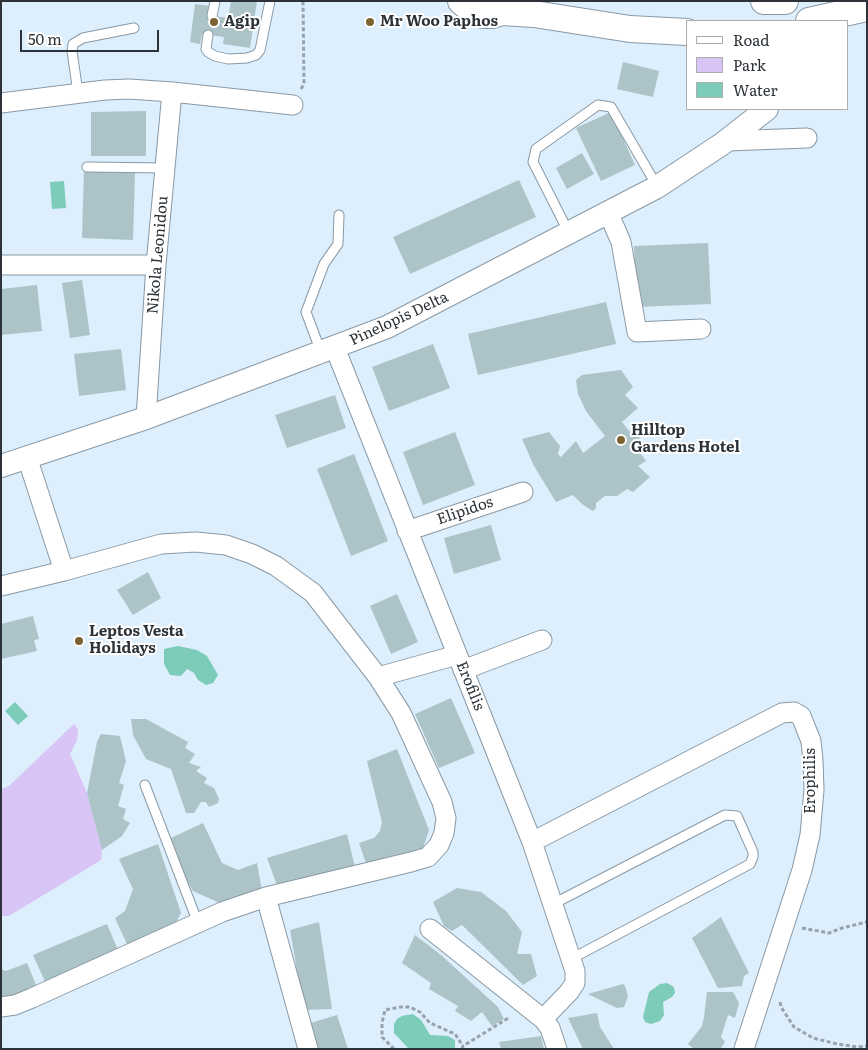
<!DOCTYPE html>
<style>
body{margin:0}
#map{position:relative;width:868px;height:1050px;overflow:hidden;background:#ddeefc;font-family:Literata,serif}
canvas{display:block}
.frame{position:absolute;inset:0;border:2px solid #2c3237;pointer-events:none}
.legend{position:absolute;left:686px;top:20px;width:162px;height:90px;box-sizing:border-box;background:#fff;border:1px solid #abadaf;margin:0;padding:6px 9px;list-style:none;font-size:15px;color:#2c3237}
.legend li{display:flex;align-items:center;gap:10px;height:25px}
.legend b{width:25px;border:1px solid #abadaf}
.scale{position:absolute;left:20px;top:30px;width:139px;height:22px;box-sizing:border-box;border:2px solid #2c3237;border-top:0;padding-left:6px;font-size:15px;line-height:18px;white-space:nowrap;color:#2c3237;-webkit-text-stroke:4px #fff;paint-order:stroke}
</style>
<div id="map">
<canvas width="868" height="1050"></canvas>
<div class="frame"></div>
<ul class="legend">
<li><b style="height:6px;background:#fff"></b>Road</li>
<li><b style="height:14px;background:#d8c4f5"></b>Park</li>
<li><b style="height:14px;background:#7cccb9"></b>Water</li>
</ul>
<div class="scale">50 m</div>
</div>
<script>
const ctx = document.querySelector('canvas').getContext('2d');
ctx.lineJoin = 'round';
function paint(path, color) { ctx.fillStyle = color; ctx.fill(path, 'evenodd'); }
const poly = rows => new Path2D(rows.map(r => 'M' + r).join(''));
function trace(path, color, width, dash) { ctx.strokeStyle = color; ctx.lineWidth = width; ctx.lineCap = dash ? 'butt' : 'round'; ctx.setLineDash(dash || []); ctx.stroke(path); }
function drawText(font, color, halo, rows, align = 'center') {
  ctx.font = font + ' Literata,serif'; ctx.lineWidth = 4; ctx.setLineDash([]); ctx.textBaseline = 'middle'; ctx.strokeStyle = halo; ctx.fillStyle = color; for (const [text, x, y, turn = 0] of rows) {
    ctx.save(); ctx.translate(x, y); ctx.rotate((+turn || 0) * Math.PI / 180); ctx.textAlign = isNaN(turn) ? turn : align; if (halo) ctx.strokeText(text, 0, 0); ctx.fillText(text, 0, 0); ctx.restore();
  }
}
paint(poly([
 [74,724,78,729,77,740,70,754,87,793,102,850,101,860,9,916,1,916,1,789,9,786]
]), '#d8c4f5');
paint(poly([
 [64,181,66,208,52,209,50,182],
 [178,646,197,650,207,656,218,675,213,683,206,685,198,680,194,673,187,669,181,676,170,675,164,664,164,649],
 [15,702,28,716,18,725,5,711],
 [667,983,674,987,675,993,672,997,663,1002,664,1015,660,1021,651,1024,645,1022,643,1017,649,992,660,984],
 [413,1014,421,1020,430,1035,448,1036,455,1040,455,1049,409,1049,394,1033,394,1024,397,1019,402,1016]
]), '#7cccb9');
paint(poly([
 [231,1,257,1,250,48,223,44,224,37,202,34,200,44,190,42,195,4,210,6,209,15,228,18],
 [623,62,659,71,653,97,617,89],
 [146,111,146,156,91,156,91,112],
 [611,112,635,165,601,181,576,128],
 [582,153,594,174,567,189,556,168],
 [84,170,135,172,133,240,82,238],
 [519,180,536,217,410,274,393,237],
 [708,243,711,304,636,307,634,246],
 [82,280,90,335,70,338,62,283],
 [37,285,42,331,1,335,1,289],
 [606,302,616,344,478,375,468,334],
 [433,344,450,388,389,411,372,367],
 [121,349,126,390,79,396,74,354],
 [621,370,633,387,625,395,638,408,622,422,630,432,634,429,646,449,640,453,646,461,638,466,650,477,633,492,627,489,617,496,605,496,596,503,596,508,593,511,582,504,573,495,556,502,534,466,522,439,549,432,560,446,558,454,561,457,576,441,583,453,605,436,586,411,578,394,576,380,582,375],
 [335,395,346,428,287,448,275,415],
 [455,432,475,485,423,505,403,452],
 [354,454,388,541,351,556,317,469],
 [491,525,501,560,454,574,444,538],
 [148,572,161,598,133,615,117,590],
 [397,594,418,642,391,654,370,606],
 [33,616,39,639,34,640,37,651,1,659,1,624],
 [451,698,475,753,439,768,415,714],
 [131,719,146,719,188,742,185,748,195,754,189,763,201,767,196,771,207,778,204,783,214,788,219,799,218,803,209,807,206,802,201,802,194,813,186,813,171,769,146,759,133,735],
 [101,734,120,736,126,761,119,783,124,785,118,806,126,809,123,819,130,823,122,836,102,850,87,793,97,742],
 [397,749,429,830,419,860,369,872,359,843,374,838,380,831,382,822,367,761],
 [203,823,222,863,238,870,257,863,263,896,224,905,193,891,187,881,171,838],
 [347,834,355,867,279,891,267,858],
 [158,844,181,913,169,936,131,953,115,918,125,911,133,889,119,859],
 [457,888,481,892,506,911,522,932,517,954,531,954,537,976,523,985,462,925,452,931,444,926,433,902],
 [721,917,749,973,744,976,742,986,718,988,692,938],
 [319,922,332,1009,304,1010,290,930],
 [107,924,120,955,47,986,33,955],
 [415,935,441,955,498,1007,504,1019,492,1026,482,1012,471,1021,455,1011,458,1006,429,989,431,983,402,963],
 [27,963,39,992,1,1012,1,969,6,971],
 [623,984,625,986,628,996,624,1007,617,1008,588,994],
 [707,992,733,992,739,1003,735,1018,728,1015,721,1037,725,1042,720,1049,694,1049,688,1044,702,1026,704,1017],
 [597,1013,600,1027,614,1049,583,1049,568,1018],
 [337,1015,348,1049,311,1049,304,1025],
 [541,1036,544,1049,501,1049,499,1042]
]), '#acc3c7');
const service = poly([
 [212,16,215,1],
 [208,35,206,49,208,52,215,56,228,59,247,58,256,55,260,50,270,1],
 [78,93,72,51,73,44,83,38,134,28],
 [87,167,165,168],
 [569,233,533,162,536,149,598,105,611,107,657,186],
 [321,352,306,312,324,264,338,244,339,215],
 [145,785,198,923],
 [553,904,725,815,737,816,753,852,753,857,750,864,571,959]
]);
const minor = poly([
 [1,103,105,90,129,89,172,92,293,105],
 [726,141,807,138],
 [608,212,621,242,637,332,701,329],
 [1,265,156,265],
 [335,348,532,842,575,971,575,983,569,992,543,1019],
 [146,418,156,265,172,92],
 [27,457,64,571],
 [407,531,523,492],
 [1,586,64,571,161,544,196,542,226,545,252,554,276,566,313,593,378,677,401,713,442,802,446,818,444,833,439,845,428,857,411,862,266,897,222,912,32,998,15,1005,1,1007],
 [463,670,542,640],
 [378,677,457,655],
 [532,842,782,713,794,712,801,716,811,741,813,760,814,790,810,835,802,870,744,1049],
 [266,897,308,1049],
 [430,929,543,1019,550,1028,557,1049]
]);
const tertiary = poly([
 [1,466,146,418,387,327,657,187,722,144,767,109]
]);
const secondary = poly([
 [461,1,474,12,483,15,492,15,502,12,514,1],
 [764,1,785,1],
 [502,12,534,14,630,29,687,32],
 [809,21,867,8]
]);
trace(service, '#8999a5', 11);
trace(minor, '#8999a5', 21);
trace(tertiary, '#8999a5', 24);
trace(secondary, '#8999a5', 28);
trace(poly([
 [301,89,304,84,303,1],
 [802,928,829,933,842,928,867,922],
 [780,1002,781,1007,794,1027,813,1038,837,1044,858,1047,867,1046],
 [394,1049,382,1037,382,1023,385,1010,400,1007,410,1007,420,1012,430,1023,455,1034,463,1046],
 [462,1049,463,1046,510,1017]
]), '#96a3ad', 3, [4, 2.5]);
trace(service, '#fff', 9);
trace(minor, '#fff', 19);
trace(tertiary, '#fff', 22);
trace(secondary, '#fff', 26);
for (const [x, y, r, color] of [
 [214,22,5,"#7b6334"],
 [370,22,5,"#7b6334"],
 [621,440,5,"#7b6334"],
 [79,641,5,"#7b6334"]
]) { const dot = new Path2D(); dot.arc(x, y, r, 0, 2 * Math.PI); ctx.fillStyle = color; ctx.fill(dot); trace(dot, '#fff', 2); }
drawText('bold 15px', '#2c3237', '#fff', [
 ["Agip",224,22],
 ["Mr Woo Paphos",380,22],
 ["Hilltop",631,431],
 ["Gardens Hotel",631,448],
 ["Leptos Vesta",89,632],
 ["Holidays",89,649]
], 'left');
drawText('15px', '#2c3237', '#fff', [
 ["Nikola Leonidou",158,255,-85],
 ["Pinelopis Delta",399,319,-25],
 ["Elipidos",465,511,-19],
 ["Erofilis",470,686,68],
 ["Erophilis",811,781,-90]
]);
</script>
